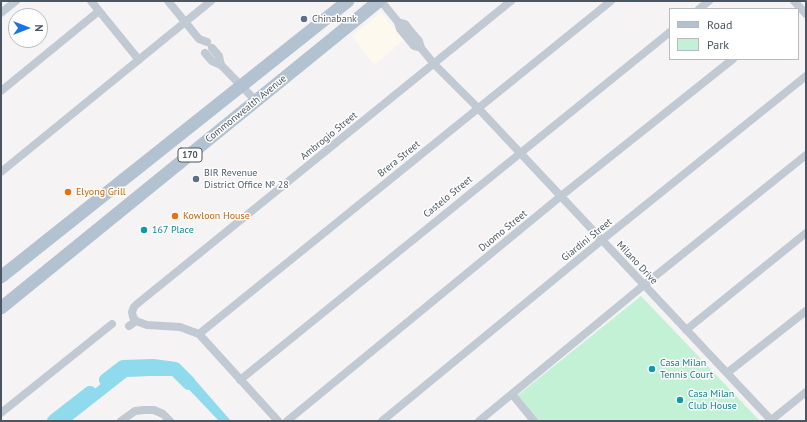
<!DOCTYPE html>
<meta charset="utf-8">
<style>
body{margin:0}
#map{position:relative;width:807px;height:422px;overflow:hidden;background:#f5f3f3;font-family:"PT Sans",sans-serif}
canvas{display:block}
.frame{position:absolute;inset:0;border:2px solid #4a5661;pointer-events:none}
.legend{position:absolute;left:669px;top:8px;width:130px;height:52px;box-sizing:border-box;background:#fff;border:1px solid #b7bbc0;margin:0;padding:5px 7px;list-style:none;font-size:12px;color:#4a5661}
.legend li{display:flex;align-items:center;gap:8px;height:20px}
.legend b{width:20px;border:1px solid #b7bbc0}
.north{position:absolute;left:8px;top:8px;width:40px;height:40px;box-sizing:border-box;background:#fff;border:1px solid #b7bbc0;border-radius:50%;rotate:90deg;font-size:11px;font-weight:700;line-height:16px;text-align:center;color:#4a5661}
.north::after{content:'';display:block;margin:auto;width:14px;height:18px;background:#1a73e8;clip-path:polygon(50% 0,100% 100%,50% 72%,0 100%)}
</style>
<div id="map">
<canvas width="807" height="422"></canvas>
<div class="frame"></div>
<ul class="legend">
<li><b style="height:5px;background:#b3c2d1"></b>Road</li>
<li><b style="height:11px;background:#c3f1d5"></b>Park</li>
</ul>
<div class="north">N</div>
</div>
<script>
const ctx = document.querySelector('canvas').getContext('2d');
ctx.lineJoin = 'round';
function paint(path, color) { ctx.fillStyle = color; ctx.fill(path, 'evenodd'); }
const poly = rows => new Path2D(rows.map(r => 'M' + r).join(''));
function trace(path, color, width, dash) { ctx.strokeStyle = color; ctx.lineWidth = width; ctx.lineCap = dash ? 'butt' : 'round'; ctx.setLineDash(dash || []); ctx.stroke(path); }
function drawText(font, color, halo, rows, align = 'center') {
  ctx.font = font + ' "PT Sans",sans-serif'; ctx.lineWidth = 3; ctx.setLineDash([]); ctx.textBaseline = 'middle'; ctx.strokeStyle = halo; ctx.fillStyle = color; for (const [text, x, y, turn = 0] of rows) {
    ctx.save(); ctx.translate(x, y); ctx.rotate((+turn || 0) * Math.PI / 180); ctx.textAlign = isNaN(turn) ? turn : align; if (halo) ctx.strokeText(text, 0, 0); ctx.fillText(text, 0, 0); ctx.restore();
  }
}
paint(poly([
 [381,12,404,40,374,65,352,36]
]), '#fdf9ef');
paint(poly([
 [641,296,759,420,539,421,518,395]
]), '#c3f1d5');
paint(poly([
 [136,364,178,370,196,381,231,421,219,421,176,376,150,376,127,377,71,421,55,421,118,370]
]), '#90daee');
trace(poly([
 [106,380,123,367,153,366,175,369,189,383],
 [54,421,90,393]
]), '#90daee', 14);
trace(poly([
 [91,1,139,60],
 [168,1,199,39,207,42],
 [381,1,398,22,405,24,412,33,419,41,421,48,434,64,478,108,772,421],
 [794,1,806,14],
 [699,9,709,1],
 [1,13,16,1],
 [398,22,400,29,414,46,421,48],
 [212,48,219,56,221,65],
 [205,53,212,61,221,65,256,101],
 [1,91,99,11],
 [1,172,211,1],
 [136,321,133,317,132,312,134,307,137,304,511,1],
 [129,326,136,321,147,325,180,327,199,334,278,421],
 [686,330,806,233],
 [199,334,611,1],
 [727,373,806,311],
 [240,380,670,32],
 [512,394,534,421],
 [1,413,112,324],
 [121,421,135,411,144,410,154,410,163,414,170,421],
 [287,421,561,196,733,59],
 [382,421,602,240,806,76],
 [479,421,644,285,806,155],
 [770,421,806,392]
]), '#c1cad2', 8);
trace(poly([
 [1,277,348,1],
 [1,308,379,1]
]), '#b3c2d1', 13);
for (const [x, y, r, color] of [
 [304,19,4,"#5c6f8a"],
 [196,179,4,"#5c6f8a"],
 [68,192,4,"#e8710a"],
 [175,216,4,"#e8710a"],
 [144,230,4,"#0f9aa8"],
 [652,369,4,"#0f9aa8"],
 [680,400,4,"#0f9aa8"]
]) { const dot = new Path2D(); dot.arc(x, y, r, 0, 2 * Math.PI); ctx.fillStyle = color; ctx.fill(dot); trace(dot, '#fff', 1.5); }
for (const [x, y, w] of [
 [190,155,24]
]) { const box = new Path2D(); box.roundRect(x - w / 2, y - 7, w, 14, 3); ctx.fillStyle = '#fff'; ctx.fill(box); trace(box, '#4a5661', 1); }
drawText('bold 9px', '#4a5661', null, [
 ["170",190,155]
]);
drawText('10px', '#4e5e75', '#fff', [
 ["Chinabank",312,19],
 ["BIR Revenue",204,173],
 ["District Office № 28",204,185]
], 'left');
drawText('10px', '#4a5661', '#fff', [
 ["Commonwealth Avenue",246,109,-39],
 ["Ambrogio Street",329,136,-39],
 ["Brera Street",399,159,-39],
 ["Castelo Street",448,197,-39],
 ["Duomo Street",503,231,-39],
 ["Giardini Street",587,240,-39],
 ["Milano Drive",637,263,47]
]);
drawText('10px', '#c56008', '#fff', [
 ["Elyong Grill",76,192],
 ["Kowloon House",183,216]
], 'left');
drawText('10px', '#0d838f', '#fff', [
 ["167 Place",152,230],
 ["Casa Milan",660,363],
 ["Tennis Court",660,375],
 ["Casa Milan",688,394],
 ["Club House",688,406]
], 'left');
</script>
